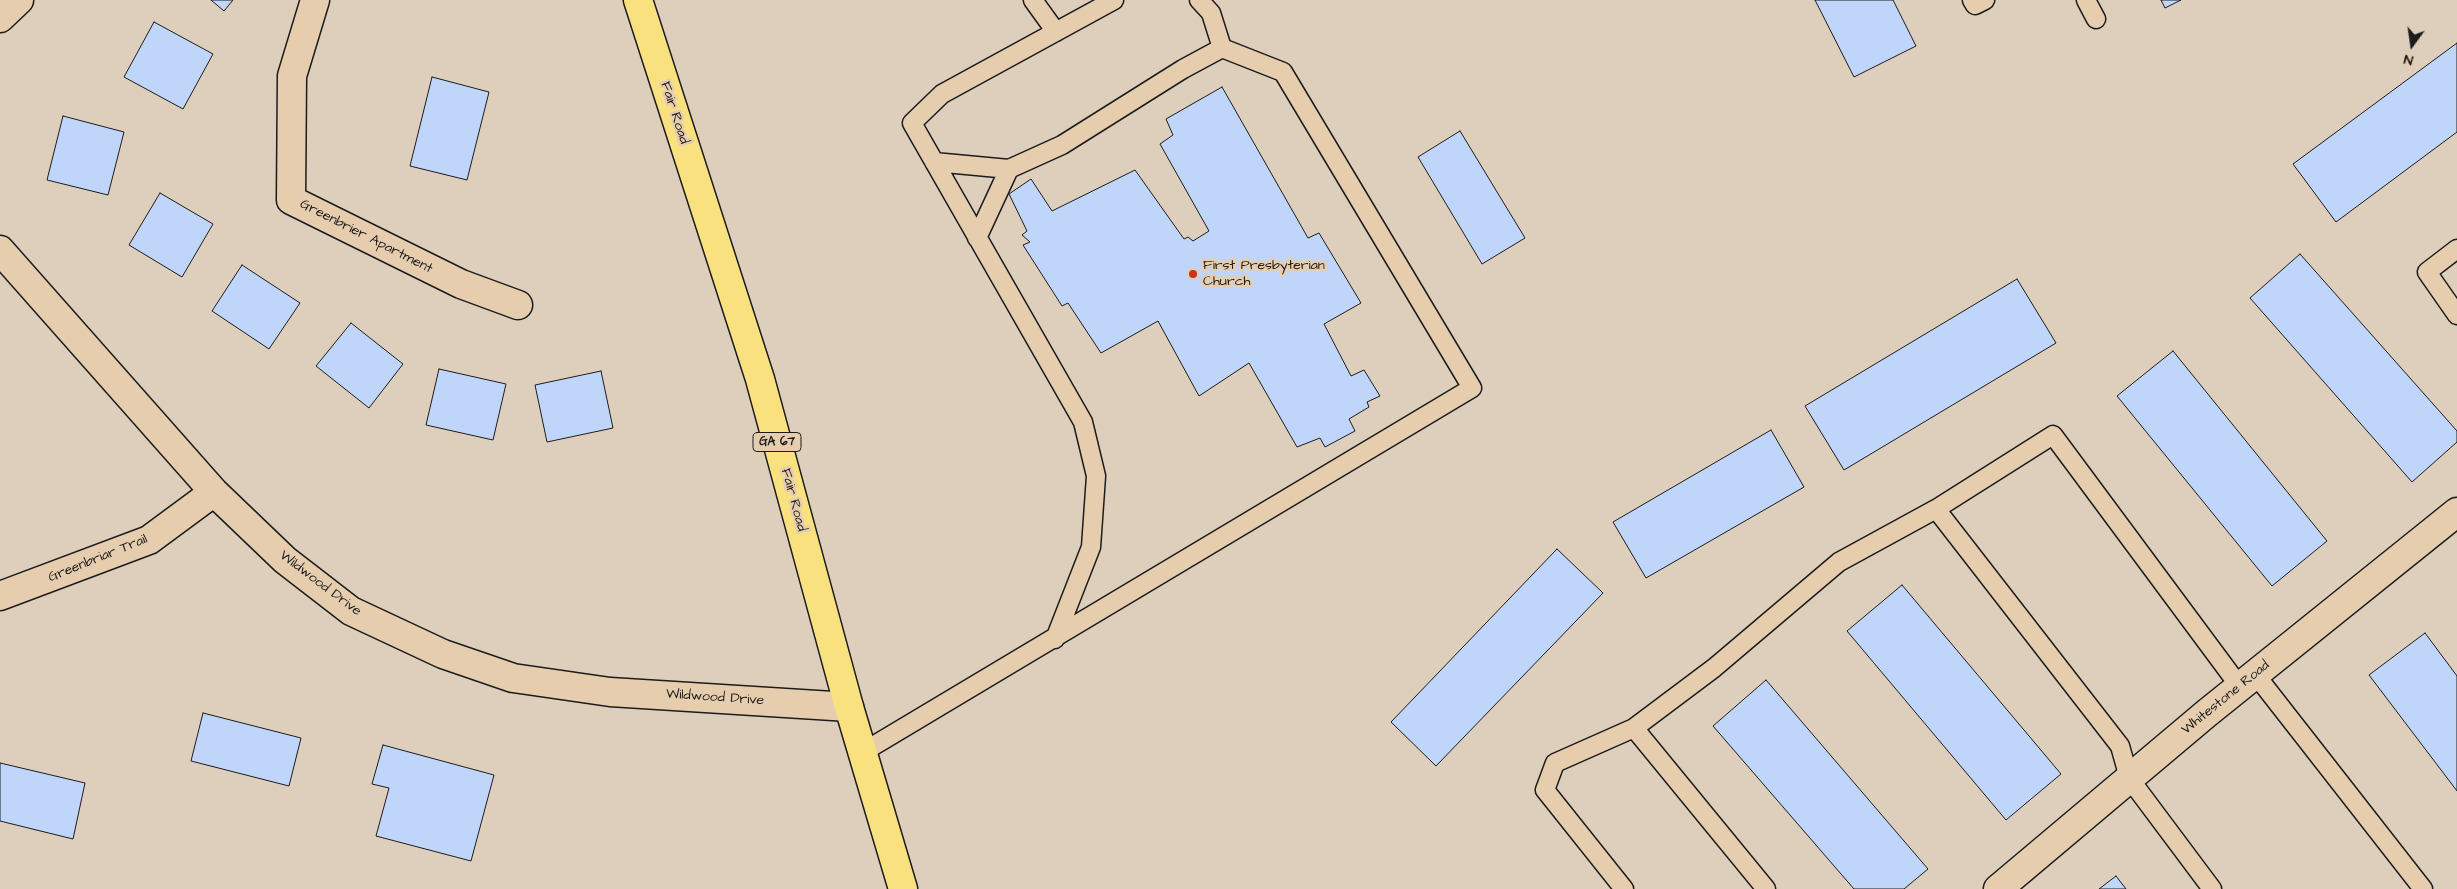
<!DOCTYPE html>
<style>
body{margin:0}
#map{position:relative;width:2457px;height:889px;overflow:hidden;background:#decfbd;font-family:"Architects Daughter",sans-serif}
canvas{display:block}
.north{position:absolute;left:2387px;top:20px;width:50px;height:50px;-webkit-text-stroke:4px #e6cdae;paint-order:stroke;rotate:194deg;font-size:14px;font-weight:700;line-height:20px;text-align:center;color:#1c1c1c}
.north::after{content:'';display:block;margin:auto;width:18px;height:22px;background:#1c1c1c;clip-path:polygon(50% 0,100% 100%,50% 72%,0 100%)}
</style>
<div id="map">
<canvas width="2457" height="889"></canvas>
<div class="north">N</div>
</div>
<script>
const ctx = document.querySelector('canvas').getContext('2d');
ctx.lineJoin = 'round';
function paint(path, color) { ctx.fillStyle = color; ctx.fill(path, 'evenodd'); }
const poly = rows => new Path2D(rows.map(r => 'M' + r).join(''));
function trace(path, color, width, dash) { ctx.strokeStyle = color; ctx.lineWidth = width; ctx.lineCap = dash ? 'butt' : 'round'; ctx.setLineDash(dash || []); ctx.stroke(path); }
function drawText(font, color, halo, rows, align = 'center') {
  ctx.font = font + ' "Architects Daughter",sans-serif'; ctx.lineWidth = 5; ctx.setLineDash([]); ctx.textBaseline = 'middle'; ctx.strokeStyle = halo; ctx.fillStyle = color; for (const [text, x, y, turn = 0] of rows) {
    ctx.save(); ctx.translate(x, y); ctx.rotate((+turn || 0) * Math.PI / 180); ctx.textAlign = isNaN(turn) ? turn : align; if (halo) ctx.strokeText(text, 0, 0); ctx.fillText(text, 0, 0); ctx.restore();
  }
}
const building = poly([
 [211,0,233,0,224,11,211,0],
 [1815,0,1893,0,1916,46,1854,77,1815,0],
 [2161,0,2181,0,2165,8,2161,0],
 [154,22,213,54,183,109,124,77,154,22],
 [2457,43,2457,132,2336,222,2293,164,2457,43],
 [432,77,489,92,467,180,410,166,432,77],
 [1222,87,1308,238,1319,233,1361,303,1324,324,1351,376,1364,370,1380,396,1367,402,1369,407,1349,419,1355,431,1325,447,1320,438,1297,447,1249,363,1199,396,1158,321,1101,353,1068,303,1062,306,1023,245,1030,242,1022,235,1027,231,1009,194,1031,179,1052,211,1135,170,1184,239,1188,237,1193,241,1209,231,1160,144,1173,135,1166,119,1222,87],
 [63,116,124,132,108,195,47,180,63,116],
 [1460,131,1525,238,1482,264,1418,157,1460,131],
 [160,193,213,224,182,277,129,245,160,193],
 [2300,254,2457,431,2457,442,2412,482,2250,298,2300,254],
 [242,265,300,303,269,349,212,311,242,265],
 [2017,279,2056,343,1844,470,1805,406,2017,279],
 [351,323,403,364,369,408,316,366,351,323],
 [2173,351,2327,541,2272,586,2117,396,2173,351],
 [439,369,506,384,493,440,426,425,439,369],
 [601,371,613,428,547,442,535,385,601,371],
 [1771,430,1804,487,1646,578,1613,522,1771,430],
 [1557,549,1603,593,1436,766,1391,722,1557,549],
 [1902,585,2061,774,2006,820,1847,631,1902,585],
 [2425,633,2457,676,2457,791,2369,675,2425,633],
 [1766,680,1928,869,1904,889,1854,889,1713,726,1766,680],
 [203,713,301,738,289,786,191,761,203,713],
 [383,745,494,775,471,861,376,836,389,788,372,784,383,745],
 [0,763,85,783,73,839,0,821,0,763],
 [2116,876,2126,889,2099,889,2116,876]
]);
paint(building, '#c0d5fa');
trace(building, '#1c1c1c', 1);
const service = poly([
 [1033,0,1056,32],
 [1972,0,1975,5,1985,0],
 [2086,0,2096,19],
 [934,162,1009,169,1062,145,1183,69,1222,48],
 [977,238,1009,169],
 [2457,249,2427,272,2457,315],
 [1055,639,1091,547,1096,476,1083,422,912,123,942,94,1114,0],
 [2255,674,2423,889],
 [863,752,1472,388,1283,72,1222,48,1211,13,1199,0],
 [1624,889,1545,790,1555,763,1634,728],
 [1766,889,1634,728,1714,668,1839,562,1936,509],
 [2212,889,2129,778,2120,746,1936,509,2053,435,2240,687]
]);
const minor = poly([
 [315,0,292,76,291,200,461,284,518,305],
 [0,18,19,0],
 [0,250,214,492,285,560,351,611,443,654,513,678,610,692,849,707],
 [0,596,149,540,214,492],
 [1998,889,2207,713,2457,512]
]);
const primary = poly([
 [638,0,760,379,849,707,903,889]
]);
trace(service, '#1c1c1c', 21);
trace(minor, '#1c1c1c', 31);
trace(primary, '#1c1c1c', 31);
trace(service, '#e6cdae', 18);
trace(minor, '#e6cdae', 28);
trace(primary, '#fae180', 28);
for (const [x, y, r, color] of [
 [1193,274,5,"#c8321e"]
]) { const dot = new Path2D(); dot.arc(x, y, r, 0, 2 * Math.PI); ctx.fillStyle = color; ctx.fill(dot); trace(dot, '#e6cdae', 2); }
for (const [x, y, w] of [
 [777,442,48]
]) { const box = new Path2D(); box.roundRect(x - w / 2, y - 9.5, w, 19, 4); ctx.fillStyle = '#e6cdae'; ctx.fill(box); trace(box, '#1c1c1c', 1); }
drawText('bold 12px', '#1c1c1c', null, [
 ["GA 67",777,442]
]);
drawText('14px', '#1c1c1c', '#e6cdae', [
 ["Fair Road",674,113,72],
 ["Greenbrier Apartment",366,237,27],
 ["Fair Road",793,500,75],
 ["Greenbriar Trail",98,559,-22],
 ["Wildwood Drive",320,584,37],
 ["Wildwood Drive",715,698,4],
 ["Whitestone Road",2226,698,-39]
]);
drawText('14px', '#1c1c1c', '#e6cdae', [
 ["First Presbyterian",1203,266],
 ["Church",1203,282]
], 'left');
</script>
